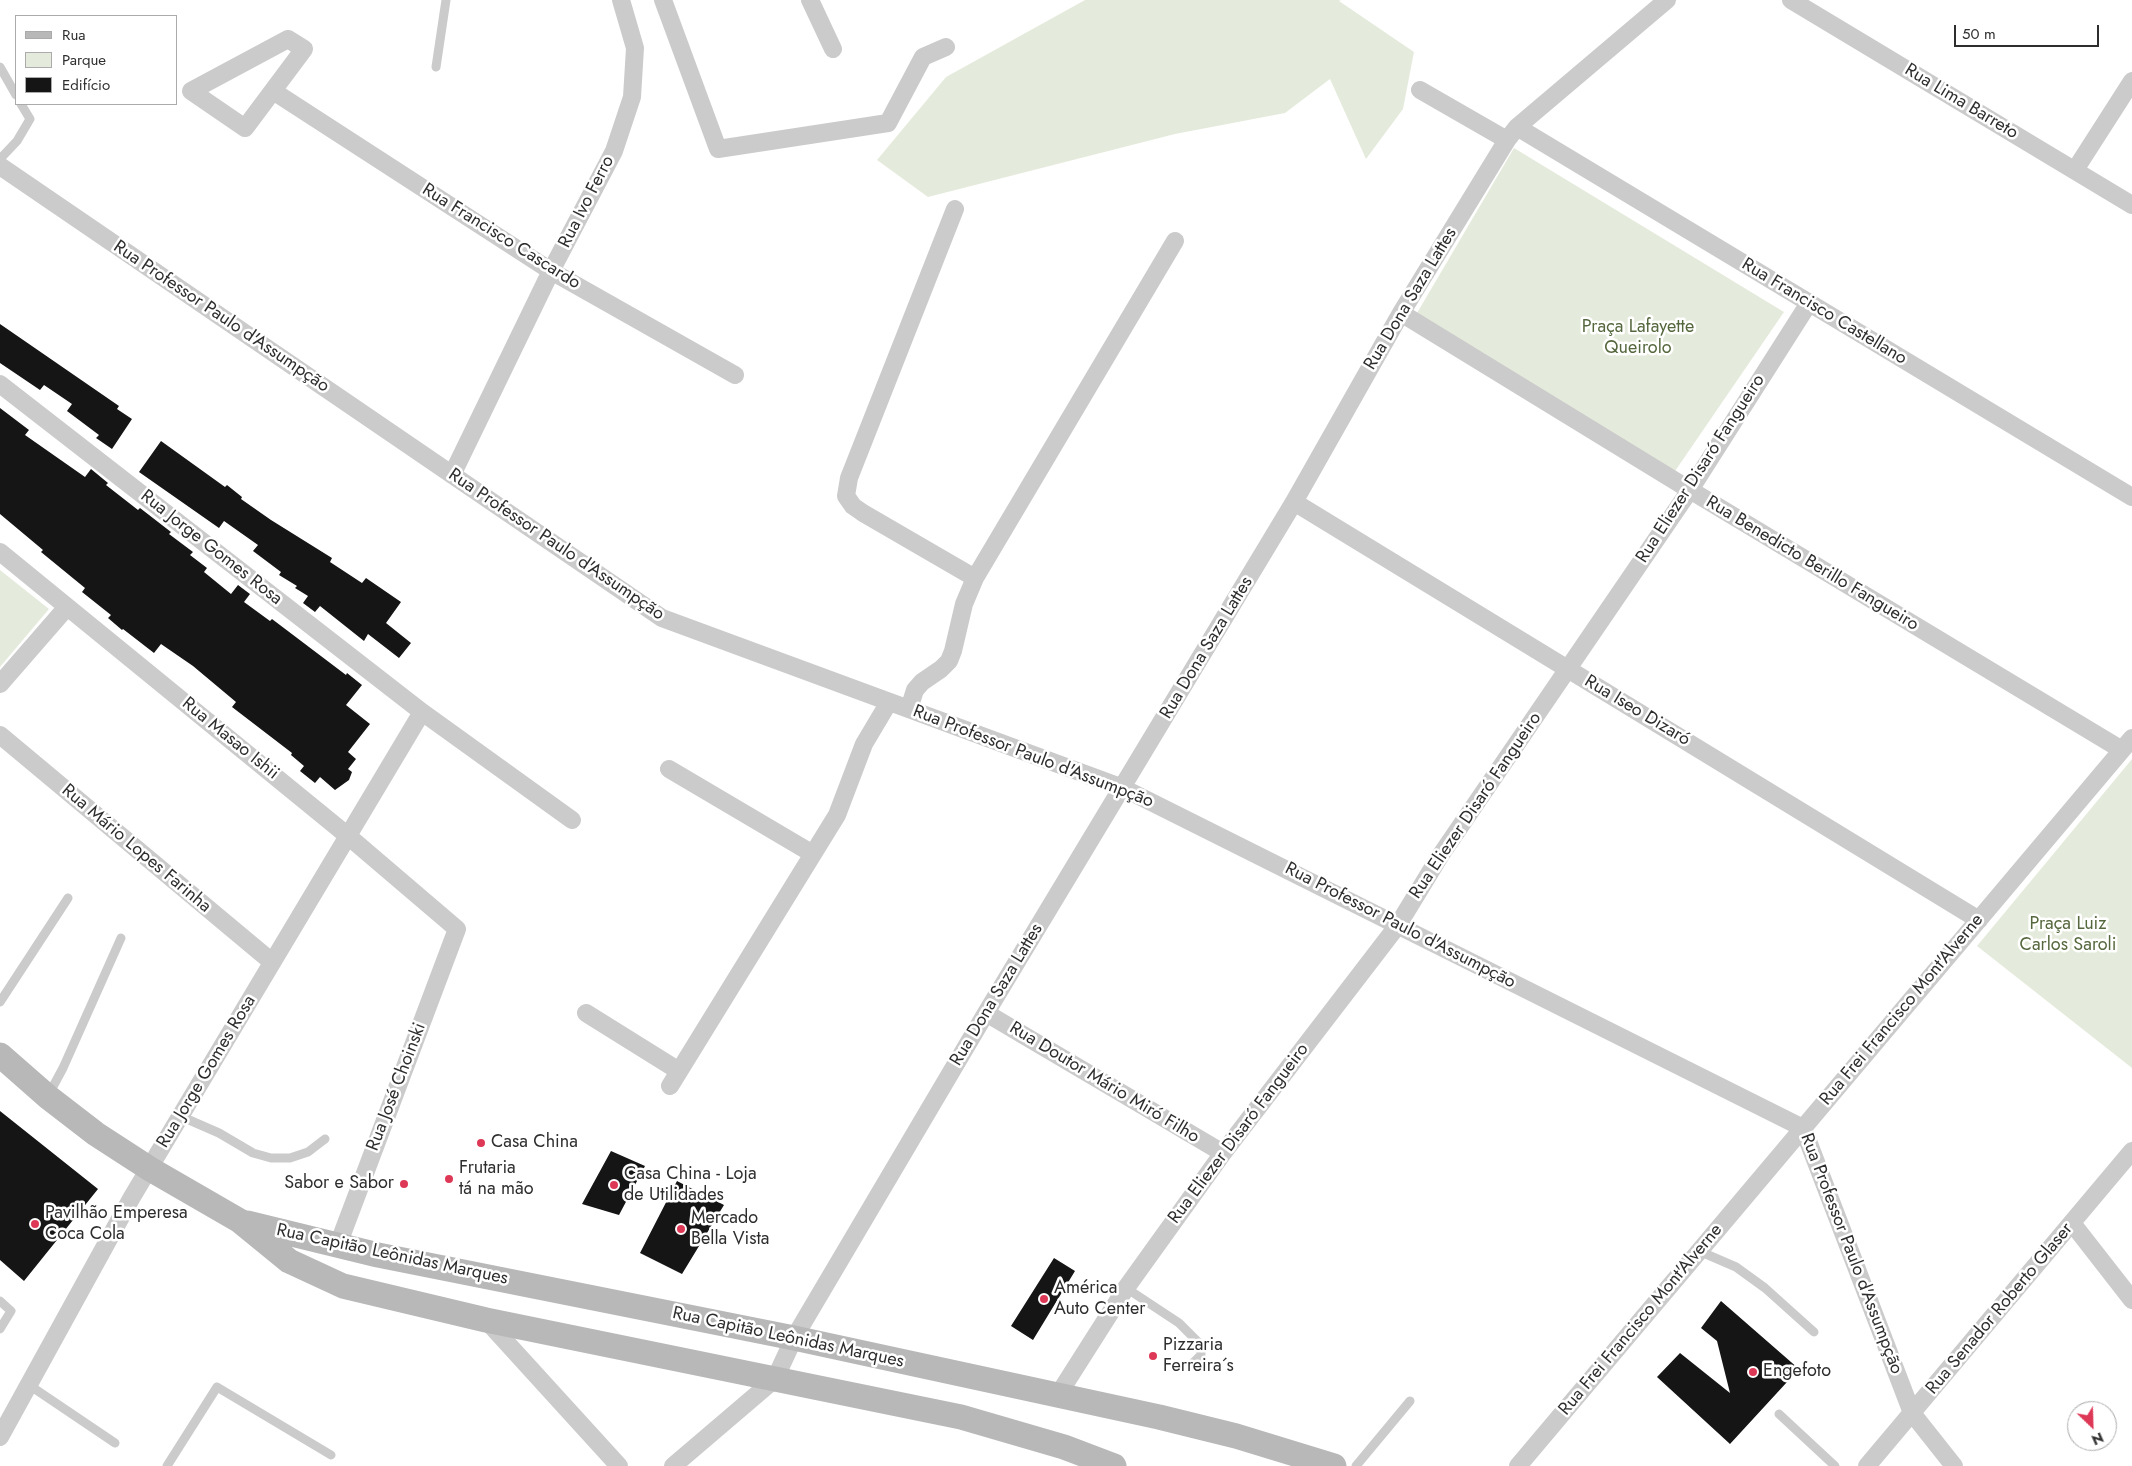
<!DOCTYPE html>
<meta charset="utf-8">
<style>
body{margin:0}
#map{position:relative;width:2132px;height:1466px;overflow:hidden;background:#fff;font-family:Jost,sans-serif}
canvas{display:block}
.legend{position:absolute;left:15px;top:15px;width:162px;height:90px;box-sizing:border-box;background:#fff;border:1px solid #ababab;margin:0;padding:6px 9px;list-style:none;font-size:15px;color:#2e2e2e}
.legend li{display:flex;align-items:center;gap:10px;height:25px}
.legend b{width:25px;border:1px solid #ababab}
.north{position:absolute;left:2067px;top:1401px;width:50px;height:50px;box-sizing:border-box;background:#fff;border:1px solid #ababab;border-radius:50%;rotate:156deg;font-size:14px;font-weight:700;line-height:20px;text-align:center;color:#2e2e2e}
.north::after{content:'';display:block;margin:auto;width:18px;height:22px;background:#dd3856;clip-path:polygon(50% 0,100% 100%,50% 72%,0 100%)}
.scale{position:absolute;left:1954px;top:25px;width:145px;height:22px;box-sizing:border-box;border:2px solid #2e2e2e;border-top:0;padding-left:6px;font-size:15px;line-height:18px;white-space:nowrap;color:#2e2e2e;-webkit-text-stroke:4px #fff;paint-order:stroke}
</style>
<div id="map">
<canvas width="2132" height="1466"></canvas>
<ul class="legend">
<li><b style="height:6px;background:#b8b8b8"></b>Rua</li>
<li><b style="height:14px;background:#e5ebdc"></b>Parque</li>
<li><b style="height:14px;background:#151515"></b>Edifício</li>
</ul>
<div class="north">N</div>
<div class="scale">50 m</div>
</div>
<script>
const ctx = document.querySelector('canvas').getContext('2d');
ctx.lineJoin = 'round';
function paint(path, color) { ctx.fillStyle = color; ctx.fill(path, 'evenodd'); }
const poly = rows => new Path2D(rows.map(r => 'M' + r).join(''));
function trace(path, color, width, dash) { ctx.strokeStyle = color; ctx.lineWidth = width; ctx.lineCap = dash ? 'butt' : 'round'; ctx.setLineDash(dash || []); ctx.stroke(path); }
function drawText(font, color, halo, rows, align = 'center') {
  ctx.font = font + ' Jost,sans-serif'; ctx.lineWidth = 5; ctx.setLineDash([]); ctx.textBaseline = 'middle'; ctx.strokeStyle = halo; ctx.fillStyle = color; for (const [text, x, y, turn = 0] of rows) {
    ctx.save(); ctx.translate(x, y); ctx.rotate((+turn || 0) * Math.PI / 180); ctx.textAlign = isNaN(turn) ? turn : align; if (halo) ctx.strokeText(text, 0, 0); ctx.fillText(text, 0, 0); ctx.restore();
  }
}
paint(poly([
 [1085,0,1341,0,1339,1,1414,52,1403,109,1366,159,1330,79,1285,113,1175,134,928,197,877,160,946,77],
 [1514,148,1784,312,1671,477,1417,313],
 [0,570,49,609,0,667],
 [2132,759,2132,1068,1977,946]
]), '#e5ebdc');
paint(poly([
 [0,324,119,406,117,409,132,419,112,449,96,438,99,435,67,411,72,404,44,385,40,390,0,363],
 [0,408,29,430,25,435,85,477,91,469,108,483,106,485,138,510,140,508,171,532,169,534,193,552,190,555,207,568,204,572,231,594,238,585,250,594,244,602,270,621,272,619,346,675,347,673,362,685,346,705,370,724,348,752,356,759,348,769,352,772,349,780,335,790,320,777,315,783,300,771,304,766,291,755,292,753,232,707,236,702,193,666,161,644,154,653,123,629,122,630,108,618,111,615,82,592,85,588,41,552,43,550,0,514],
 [161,441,225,487,227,485,242,497,241,499,271,520,332,558,330,562,362,583,366,578,401,602,386,623,411,643,399,658,368,634,364,641,320,606,315,612,303,603,308,596,295,588,297,586,279,575,281,572,253,551,258,545,224,521,219,528,139,472],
 [0,1111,98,1189,24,1281,0,1260],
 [611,1151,645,1166,619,1215,582,1204],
 [677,1181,724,1205,682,1274,640,1253],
 [1054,1258,1075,1271,1033,1340,1011,1326],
 [1721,1301,1799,1369,1730,1444,1657,1377,1680,1353,1730,1393,1717,1341,1701,1328]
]), '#151515');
trace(poly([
 [0,67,16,95],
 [436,67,446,0],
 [0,159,17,141,30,119,21,104],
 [0,1002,68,898],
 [49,1094,63,1068,121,938],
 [180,1116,219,1133,253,1153,271,1158,290,1158,308,1152,325,1139],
 [1699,1251,1736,1267,1765,1288,1814,1332],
 [1126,1288,1179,1323,1201,1345,1201,1355,1189,1367],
 [0,1301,11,1311,0,1329],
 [29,1385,115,1443],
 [1779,1414,1835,1466],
 [167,1466,217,1387,331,1455],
 [1356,1466,1410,1401]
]), '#cbcbcb', 9);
trace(poly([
 [663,0,718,149,888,123,923,57,946,47],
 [810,0,833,49],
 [1791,0,2132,205],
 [288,39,304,49,245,128,191,91,288,39],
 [1420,90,1507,140],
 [273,91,551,271,735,375],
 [1517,127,2132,497],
 [0,166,662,618,1123,788,1803,1128,1912,1413,1954,1466],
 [2075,170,2132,81],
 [955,209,849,478,846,496,853,506,863,513,975,578],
 [1401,313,1690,490,2122,750],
 [0,384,422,712,572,820],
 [452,475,551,271,614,151,632,97,635,48,621,0],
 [1294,502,1979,920],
 [0,552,348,836,457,929,338,1245],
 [0,684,67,607],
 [909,709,915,690,922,682,941,669,949,661,953,651,964,604,975,578,1175,241],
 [0,735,272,962],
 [669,769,813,854],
 [586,1013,679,1071],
 [986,1013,1223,1153],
 [670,1086,837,815,864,744,889,702],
 [2072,1223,2132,1300],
 [486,1320,619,1466],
 [1058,1395,1126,1288,1223,1153,1398,925,1440,856,1690,490,1809,303],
 [0,1437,132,1197,422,712],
 [673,1466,775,1379,794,1338,986,1013,1294,502,1401,313,1507,140,1517,127,1667,0],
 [1518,1466,2132,738],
 [1867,1466,2132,1151]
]), '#cbcbcb', 18);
trace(poly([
 [0,1055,48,1097,96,1134,150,1169,240,1221,289,1261,343,1286,486,1320,961,1417,1064,1447,1114,1466],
 [247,1223,378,1255,794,1338,1159,1417,1236,1436,1334,1466]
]), '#b8b8b8', 25);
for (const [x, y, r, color] of [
 [481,1143,5,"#dd3856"],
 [449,1179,5,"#dd3856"],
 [404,1184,5,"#dd3856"],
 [614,1185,5,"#dd3856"],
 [35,1224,5,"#dd3856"],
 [681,1229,5,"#dd3856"],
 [1044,1299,5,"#dd3856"],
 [1153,1356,5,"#dd3856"],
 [1753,1372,5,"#dd3856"]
]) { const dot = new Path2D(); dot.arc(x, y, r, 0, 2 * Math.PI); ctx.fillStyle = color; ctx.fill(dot); trace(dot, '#fff', 2); }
drawText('18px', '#2e2e2e', '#fff', [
 ["Rua Lima Barreto",1961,102,31],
 ["Rua Ivo Ferro",587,202,-63],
 ["Rua Francisco Cascardo",501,237,32],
 ["Rua Dona Saza Lattes",1411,299,-59],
 ["Rua Francisco Castellano",1824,312,31],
 ["Rua Professor Paulo d'Assumpção",221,317,34],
 ["Rua Eliezer Disaró Fangueiro",1701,469,-57],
 ["Rua Professor Paulo d'Assumpção",556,545,34],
 ["Rua Jorge Gomes Rosa",211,548,38],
 ["Rua Benedicto Berillo Fangueiro",1812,564,31],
 ["Rua Dona Saza Lattes",1207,648,-59],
 ["Rua Iseo Dizaró",1637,711,31],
 ["Rua Masao Ishii",230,739,39],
 ["Rua Professor Paulo d'Assumpção",1033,757,21],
 ["Rua Eliezer Disaró Fangueiro",1476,806,-56],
 ["Rua Mário Lopes Farinha",136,849,40],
 ["Rua Professor Paulo d'Assumpção",1400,926,27],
 ["Rua Dona Saza Lattes",997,995,-59],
 ["Rua Frei Francisco Mont'Alverne",1902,1010,-50],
 ["Rua Jorge Gomes Rosa",207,1072,-59],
 ["Rua Doutor Mário Miró Filho",1104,1083,31],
 ["Rua José Choinski",397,1087,-69],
 ["Rua Eliezer Disaró Fangueiro",1239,1134,-53],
 ["Rua Professor Paulo d'Assumpção",1851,1254,69],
 ["Rua Capitão Leônidas Marques",392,1255,12],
 ["Rua Senador Roberto Glaser",2000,1309,-50],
 ["Rua Frei Francisco Mont'Alverne",1641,1320,-50],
 ["Rua Capitão Leônidas Marques",788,1338,12]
]);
drawText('18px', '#55673d', '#fff', [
 ["Praça Lafayette",1638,328],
 ["Queirolo",1638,349],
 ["Praça Luiz",2068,925],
 ["Carlos Saroli",2068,946]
]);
drawText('18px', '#2e2e2e', '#fff', [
 ["Casa China",491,1143],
 ["Frutaria",459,1169],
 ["tá na mão",459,1190],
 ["Casa China - Loja",624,1175],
 ["de Utilidades",624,1196],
 ["Sabor e Sabor",394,1184,"right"],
 ["Pavilhão Emperesa",45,1214],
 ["Coca Cola",45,1235],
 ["Mercado",691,1219],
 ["Bella Vista",691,1240],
 ["América",1054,1289],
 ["Auto Center",1054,1310],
 ["Pizzaria",1163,1346],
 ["Ferreira´s",1163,1367],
 ["Engefoto",1763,1372]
], 'left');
</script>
